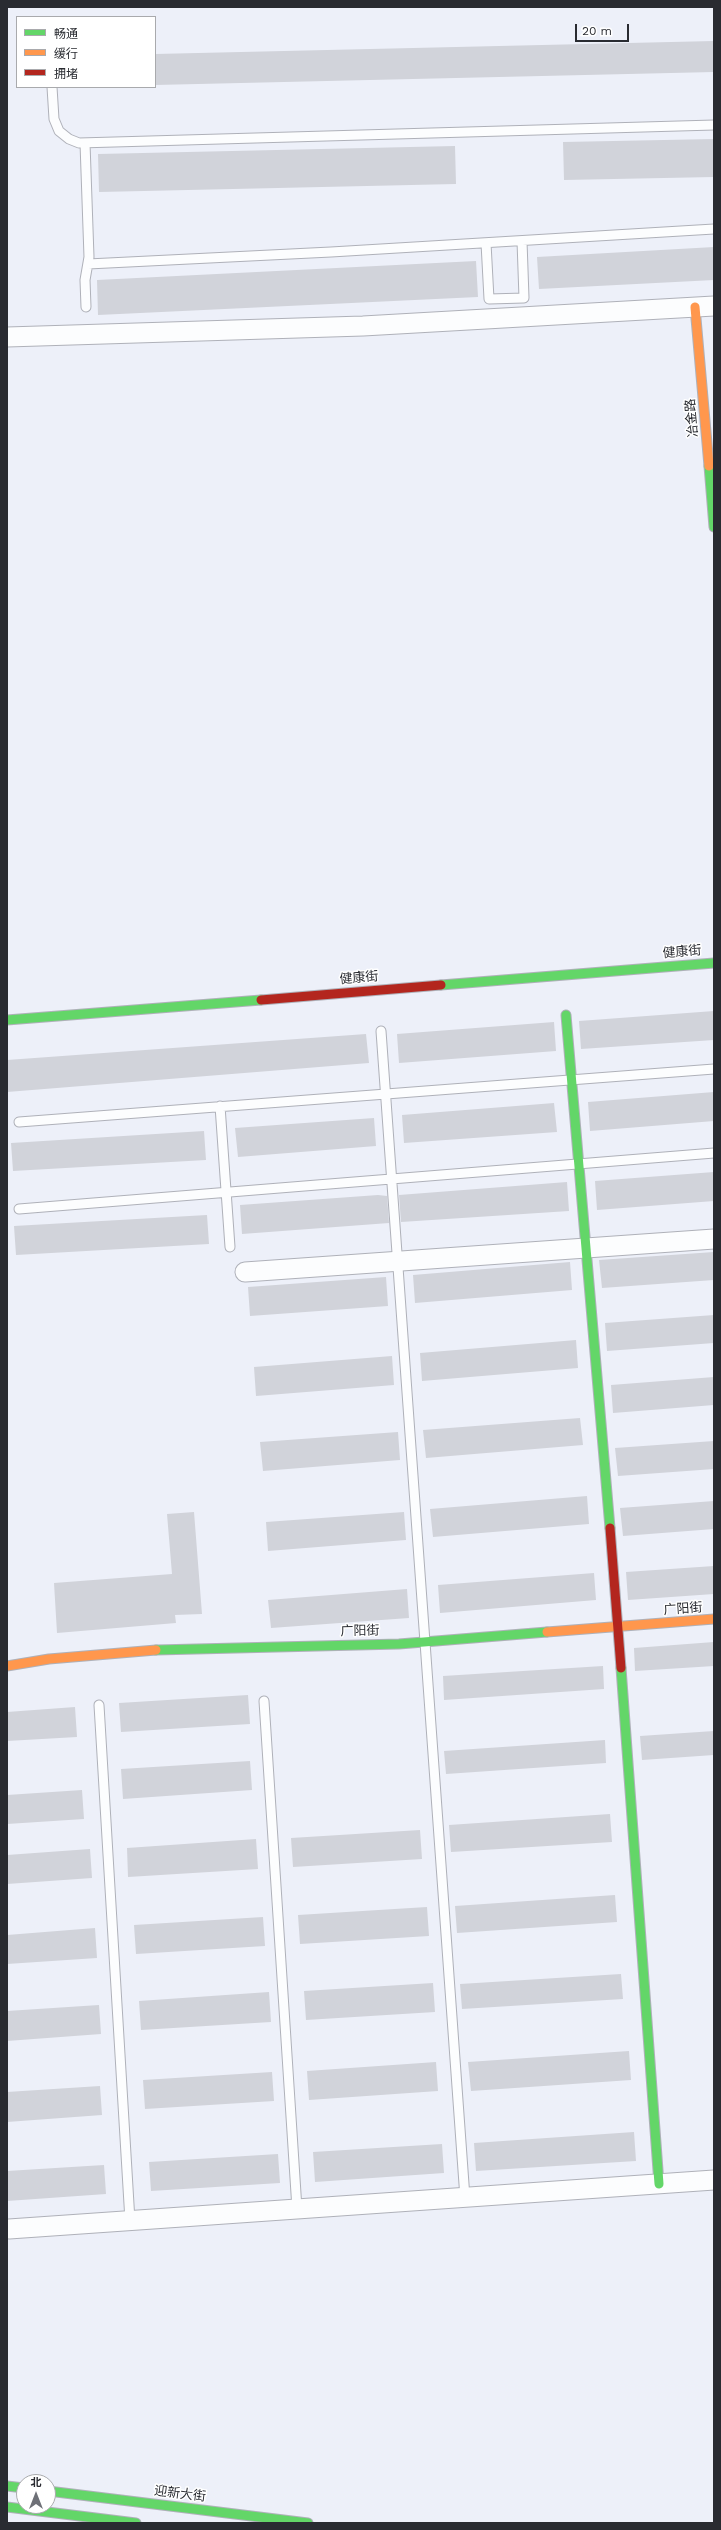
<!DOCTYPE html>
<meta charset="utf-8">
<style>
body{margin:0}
#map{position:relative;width:721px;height:2530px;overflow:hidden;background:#edf0f9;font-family:"Work Sans","Noto Sans SC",sans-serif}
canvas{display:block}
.frame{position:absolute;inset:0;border:8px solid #292b31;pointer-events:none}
.legend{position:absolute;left:16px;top:16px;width:140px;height:72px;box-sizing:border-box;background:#fff;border:1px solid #a9aaad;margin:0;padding:5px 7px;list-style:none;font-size:12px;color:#292b31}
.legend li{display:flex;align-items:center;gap:8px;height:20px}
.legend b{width:20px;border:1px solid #a9aaad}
.north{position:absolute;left:16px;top:2474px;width:40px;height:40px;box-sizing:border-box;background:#fff;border:1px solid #a9aaad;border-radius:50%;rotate:0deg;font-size:11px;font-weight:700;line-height:16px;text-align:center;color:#292b31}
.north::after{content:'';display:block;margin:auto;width:14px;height:18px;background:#6e7077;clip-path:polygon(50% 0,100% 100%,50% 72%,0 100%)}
.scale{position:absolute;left:575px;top:24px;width:54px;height:18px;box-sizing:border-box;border:2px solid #292b31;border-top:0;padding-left:5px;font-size:12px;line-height:14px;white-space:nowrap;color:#292b31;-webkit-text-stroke:3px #fff;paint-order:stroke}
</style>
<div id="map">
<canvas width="721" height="2530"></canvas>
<div class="frame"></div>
<ul class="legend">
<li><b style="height:5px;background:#63d668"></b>畅通</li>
<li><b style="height:5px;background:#ff974d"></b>缓行</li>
<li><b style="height:5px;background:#b3261e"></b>拥堵</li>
</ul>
<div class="north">北</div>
<div class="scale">20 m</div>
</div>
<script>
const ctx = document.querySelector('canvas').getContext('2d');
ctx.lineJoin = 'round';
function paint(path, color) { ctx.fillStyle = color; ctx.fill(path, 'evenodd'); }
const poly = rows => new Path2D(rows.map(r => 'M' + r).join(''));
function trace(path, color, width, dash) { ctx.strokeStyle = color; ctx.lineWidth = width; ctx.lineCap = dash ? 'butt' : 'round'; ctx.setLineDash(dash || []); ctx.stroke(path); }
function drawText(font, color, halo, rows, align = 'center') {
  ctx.font = font + ' "Work Sans","Noto Sans SC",sans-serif'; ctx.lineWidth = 3; ctx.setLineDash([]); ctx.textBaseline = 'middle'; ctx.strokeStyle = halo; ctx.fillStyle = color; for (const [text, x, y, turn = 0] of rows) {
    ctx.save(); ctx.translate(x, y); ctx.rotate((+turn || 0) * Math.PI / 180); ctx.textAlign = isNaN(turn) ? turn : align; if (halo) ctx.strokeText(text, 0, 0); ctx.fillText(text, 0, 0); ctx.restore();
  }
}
paint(poly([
 [714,41,714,72,155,85,155,54],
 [714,139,714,177,564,180,563,142],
 [455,146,456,184,99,192,98,154],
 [714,247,714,280,539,289,537,257],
 [476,261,478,297,98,315,97,280],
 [714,1011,714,1040,581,1049,579,1021],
 [554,1022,556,1051,399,1063,397,1034],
 [366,1034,369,1063,7,1092,7,1060],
 [714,1092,714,1121,590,1131,588,1102],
 [554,1103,557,1132,404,1143,402,1115],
 [374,1118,376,1146,238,1157,235,1128],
 [204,1131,206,1160,13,1171,11,1143],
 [714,1172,714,1201,597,1210,595,1181],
 [567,1182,569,1211,401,1222,399,1195],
 [378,1195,387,1196,389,1223,242,1234,240,1205],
 [207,1215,209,1244,16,1255,14,1226],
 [714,1252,714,1280,602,1288,599,1260],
 [570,1262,572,1290,415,1303,413,1275],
 [386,1277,388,1306,250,1316,248,1287],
 [714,1315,714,1343,607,1351,605,1323],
 [576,1340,578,1368,422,1381,420,1353],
 [392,1356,394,1385,256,1396,254,1367],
 [714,1377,714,1405,613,1413,611,1385],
 [580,1418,583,1445,426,1458,423,1430],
 [398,1432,400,1460,263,1471,260,1442],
 [714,1441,714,1469,618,1476,615,1448],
 [587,1496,589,1524,433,1537,430,1509],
 [714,1501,714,1529,623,1536,620,1508],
 [194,1512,202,1614,175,1615,176,1623,57,1633,54,1583,172,1574,167,1514],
 [404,1512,406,1540,268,1551,266,1522],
 [714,1566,714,1594,628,1600,626,1572],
 [594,1573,596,1600,440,1613,438,1585],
 [407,1589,409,1618,271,1628,268,1600],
 [714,1642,714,1666,635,1671,634,1648],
 [603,1666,604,1689,444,1700,443,1676],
 [248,1695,250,1724,121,1732,119,1703],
 [75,1707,77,1737,7,1741,7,1712],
 [714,1731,714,1755,642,1760,640,1736],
 [605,1740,606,1763,446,1774,444,1751],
 [250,1761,252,1790,123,1799,121,1769],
 [82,1790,84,1819,7,1824,7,1795],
 [610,1814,612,1842,451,1852,449,1825],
 [420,1830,422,1859,293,1867,291,1838],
 [256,1839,258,1869,128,1877,127,1848],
 [90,1849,92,1878,7,1884,7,1855],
 [615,1895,617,1922,457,1933,455,1906],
 [427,1907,429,1936,300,1944,298,1915],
 [263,1917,265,1946,136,1954,134,1925],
 [95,1928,97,1958,7,1964,7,1935],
 [621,1974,623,1999,462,2009,460,1984],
 [433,1983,435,2012,306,2020,304,1991],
 [269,1992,271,2022,141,2030,139,2001],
 [99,2005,101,2034,7,2041,7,2011],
 [629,2051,631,2080,471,2091,468,2062],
 [436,2062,438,2091,309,2100,307,2071],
 [272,2072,274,2101,145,2109,143,2080],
 [100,2086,102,2115,7,2122,7,2092],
 [634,2132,636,2161,476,2171,474,2143],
 [442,2144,444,2173,315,2182,313,2152],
 [278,2154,280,2183,151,2191,149,2162],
 [104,2165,106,2194,7,2201,7,2171]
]), '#d1d3da');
const lane = poly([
 [52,87,54,119,59,131,69,139,79,143,714,125],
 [85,143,89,257,85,280,86,307],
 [486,243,489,299,524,298,522,241],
 [88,264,331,252,714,229],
 [381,1031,465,2198],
 [220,1106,230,1247],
 [19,1122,714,1069],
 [19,1209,714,1153],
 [264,1701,297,2209],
 [99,1705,130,2221]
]);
const street = poly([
 [7,337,363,326,714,306],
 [245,1272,714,1239],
 [9,2229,714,2180]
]);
const fast = poly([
 [709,466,714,527],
 [441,985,714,963],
 [566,1015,610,1528],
 [7,1020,261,1000],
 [156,1650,399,1644,547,1632],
 [621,1668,659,2184],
 [7,2486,24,2488],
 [48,2491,308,2523],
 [7,2507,136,2523]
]);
const slow = poly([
 [695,307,709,466],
 [547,1632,714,1619],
 [7,1666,49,1659,156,1650]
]);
const jam = poly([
 [261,1000,441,985],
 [610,1528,621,1668]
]);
trace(lane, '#afb1b9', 11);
trace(street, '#afb1b9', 21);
trace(fast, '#afb1b9', 11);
trace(slow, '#afb1b9', 11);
trace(jam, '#afb1b9', 11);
trace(lane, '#fcfdfe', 9);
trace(street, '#fcfdfe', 19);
trace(fast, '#63d668', 9);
trace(slow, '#ff974d', 9);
trace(jam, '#b3261e', 9);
drawText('13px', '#292b31', '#fff', [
 ["冶金路",692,418,-95],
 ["健康街",682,952,-5],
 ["健康街",359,978,-5],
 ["广阳街",683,1609,-4],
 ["广阳街",360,1631,-1],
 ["迎新大街",180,2494,7]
]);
</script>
